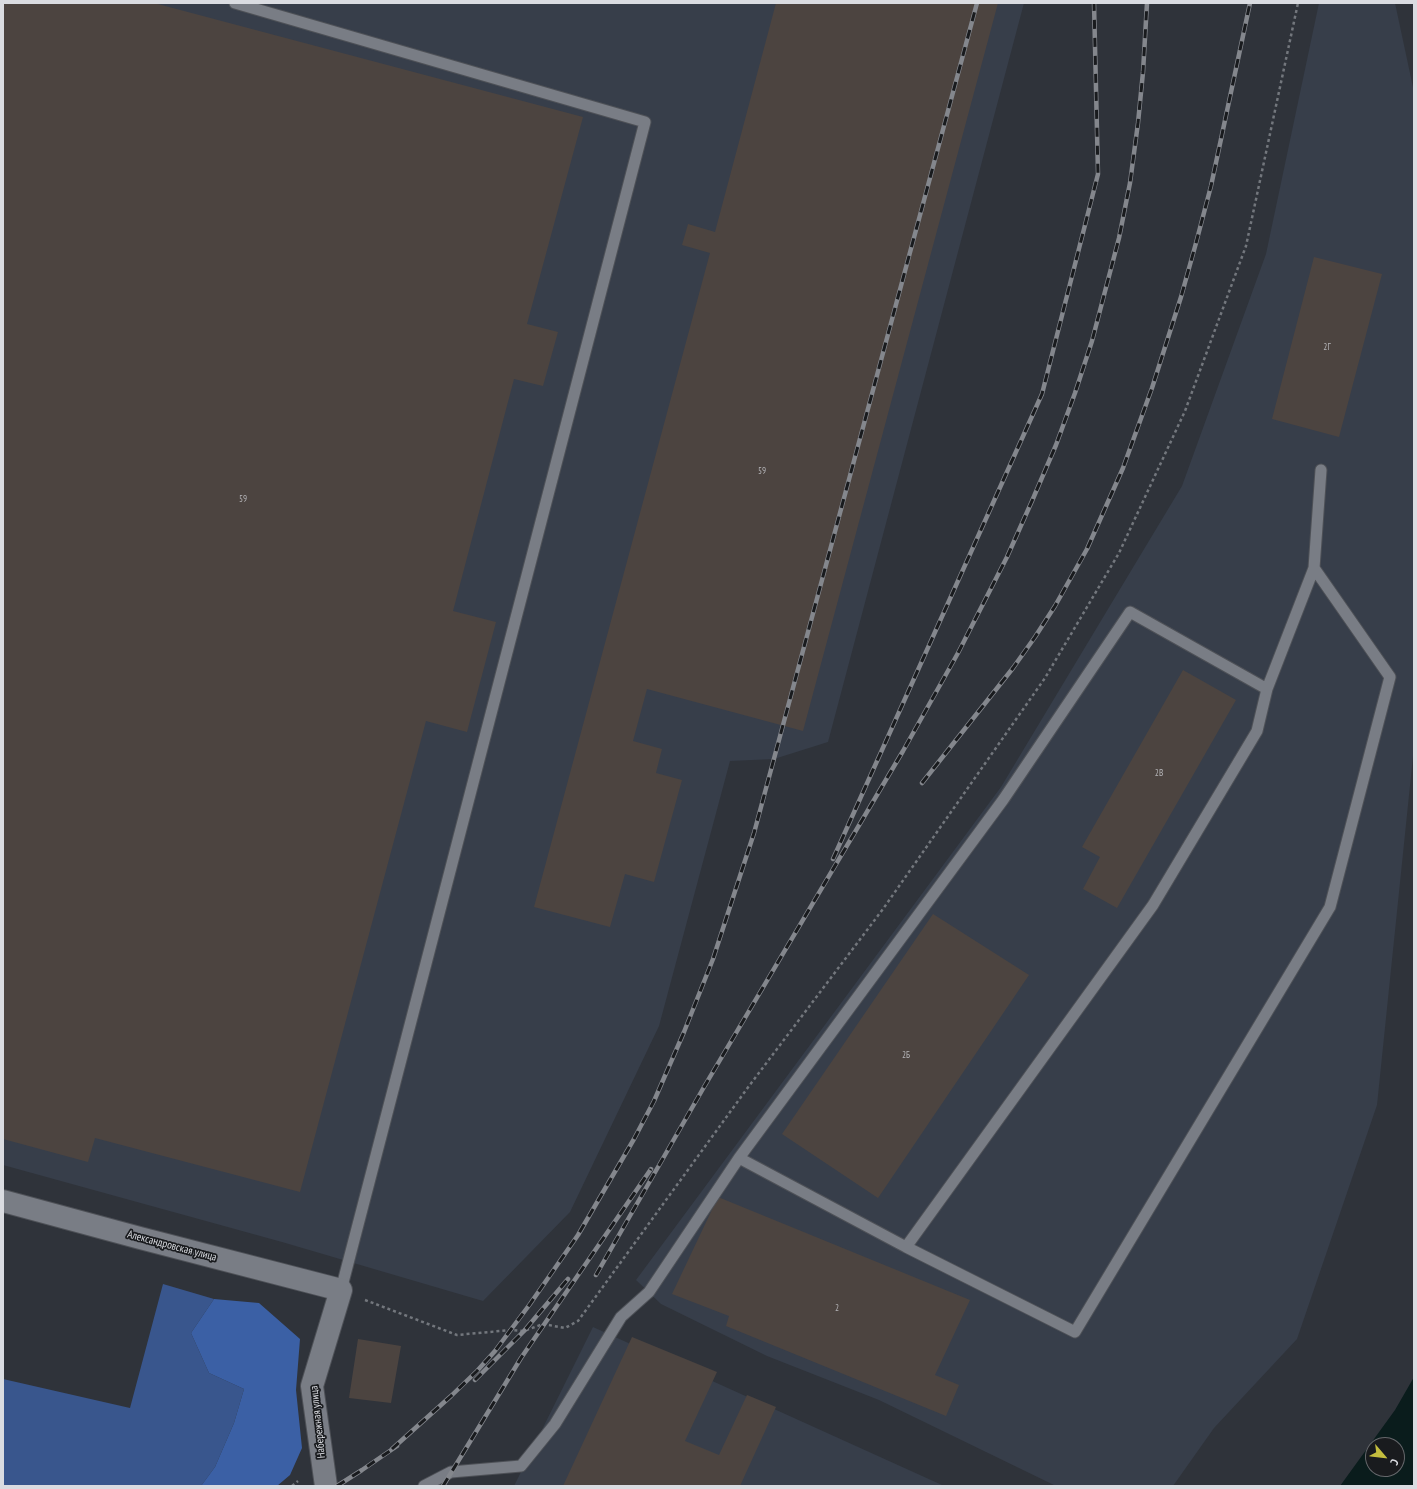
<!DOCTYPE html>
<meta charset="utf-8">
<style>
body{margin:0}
#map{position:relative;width:1417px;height:1489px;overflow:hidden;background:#2f333a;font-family:"PT Sans Narrow",sans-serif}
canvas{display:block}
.frame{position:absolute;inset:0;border:4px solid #dadce1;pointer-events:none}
.north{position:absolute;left:1365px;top:1437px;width:40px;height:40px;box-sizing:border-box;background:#191b1e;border:1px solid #66686c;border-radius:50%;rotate:118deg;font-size:11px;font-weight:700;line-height:16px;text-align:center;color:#dadce1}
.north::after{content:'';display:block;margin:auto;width:14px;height:18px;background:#c3bd3e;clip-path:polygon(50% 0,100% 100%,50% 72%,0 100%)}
</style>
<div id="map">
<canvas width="1417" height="1489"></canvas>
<div class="frame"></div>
<div class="north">С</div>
</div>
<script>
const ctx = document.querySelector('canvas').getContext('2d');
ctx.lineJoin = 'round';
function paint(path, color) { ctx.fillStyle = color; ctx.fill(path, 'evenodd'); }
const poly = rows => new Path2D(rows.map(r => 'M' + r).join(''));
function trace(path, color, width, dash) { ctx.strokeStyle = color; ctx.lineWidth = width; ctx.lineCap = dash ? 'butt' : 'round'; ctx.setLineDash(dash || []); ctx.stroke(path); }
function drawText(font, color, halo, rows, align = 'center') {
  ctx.font = font + ' "PT Sans Narrow",sans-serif'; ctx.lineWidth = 3.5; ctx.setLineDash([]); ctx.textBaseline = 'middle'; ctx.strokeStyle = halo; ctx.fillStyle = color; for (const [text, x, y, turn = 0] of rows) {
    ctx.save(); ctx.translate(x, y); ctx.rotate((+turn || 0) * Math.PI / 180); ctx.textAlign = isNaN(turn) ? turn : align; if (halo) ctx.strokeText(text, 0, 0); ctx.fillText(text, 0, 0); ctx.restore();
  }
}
paint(poly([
 [3,3,1024,3,828,742,774,759,730,761,659,1026,570,1212,483,1301,282,1242,3,1165],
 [1319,3,1395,3,1414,92,1414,747,1377,1105,1297,1339,1214,1428,1173,1486,1056,1486,879,1400,767,1356,661,1304,636,1280,1001,787,1182,486,1266,254],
 [593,1327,942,1485,941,1486,514,1486]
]), '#373e4a');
paint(poly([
 [163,1284,214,1299,191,1333,209,1373,244,1389,234,1423,215,1467,201,1486,3,1486,3,1379,130,1408]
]), '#39568d');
paint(poly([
 [214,1299,259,1303,300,1339,296,1390,302,1448,290,1475,277,1486,201,1486,215,1467,234,1423,244,1389,209,1373,191,1333]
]), '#3b60a5');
paint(poly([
 [1414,1377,1414,1486,1340,1486,1395,1410],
 [1373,1445,1397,1445,1397,1469,1373,1469]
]), '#0a1c1c');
paint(poly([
 [3,3,154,3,583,117,527,324,558,332,543,386,514,379,453,611,496,622,467,732,426,721,300,1192,95,1138,88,1162,3,1139],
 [776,3,998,3,803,731,647,689,633,741,662,749,656,773,682,780,654,882,625,874,610,927,534,907,710,253,682,245,688,224,715,232],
 [1314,257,1382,274,1339,437,1272,419],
 [1183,670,1236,700,1117,908,1083,889,1100,857,1082,847],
 [933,914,1029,975,878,1198,782,1134],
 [718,1197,970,1300,935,1375,959,1385,946,1416,726,1326,729,1316,672,1294],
 [632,1337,717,1372,685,1441,719,1455,747,1395,776,1407,740,1486,563,1486],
 [358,1339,401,1346,391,1403,349,1398]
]), '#4c4440');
const lane = poly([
 [235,3,645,122,341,1290],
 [739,1158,1003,800,1130,612,1267,689,1314,568],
 [906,1247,1153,905,1257,731,1267,689],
 [424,1486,451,1472,521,1466,555,1424,621,1317,649,1292,739,1158,906,1247,1075,1332,1330,907,1390,677,1314,568,1321,470]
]);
const street = poly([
 [3,1201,140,1238,341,1290,312,1386,326,1486]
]);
trace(lane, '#4e5157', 13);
trace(street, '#4e5157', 24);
trace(poly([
 [365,1300,457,1335,511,1330,524,1331,543,1324,565,1328,578,1321,749,1086,883,909,1045,678,1119,553,1185,411,1246,246,1298,3],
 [292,1486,298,1481]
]), '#73777d', 2.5, [3, 3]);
trace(lane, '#797d85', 11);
trace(street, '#797d85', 22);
const rail = poly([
 [922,783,1013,668,1035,637,1055,606,1087,549,1123,468,1152,388,1181,297,1196,243,1211,186,1250,3],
 [833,859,1042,394,1098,174,1094,3],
 [596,1275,704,1087,903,751,958,653,1007,557,1032,501,1056,445,1075,393,1092,341,1119,238,1130,183,1138,123,1143,72,1147,3],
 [475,1380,524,1331,568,1279],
 [392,1449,451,1396,477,1371,495,1351,530,1304,578,1235,634,1139,654,1101,684,1032,713,959,754,833,977,3],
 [337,1486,362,1470,397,1446],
 [443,1486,521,1358,651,1169]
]);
trace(rail, '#84878d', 4.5);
trace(rail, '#191b1e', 3, [9]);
drawText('9px', '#b6b6b9', null, [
 ["2Г",1327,347],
 ["59",762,471],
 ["59",243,499],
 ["2В",1159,773],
 ["2Б",906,1055],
 ["2",837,1308]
]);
drawText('11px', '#dadce1', '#191b1e', [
 ["Александровская улица",172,1246,15],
 ["Набережная улица",318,1422,-96]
]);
</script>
